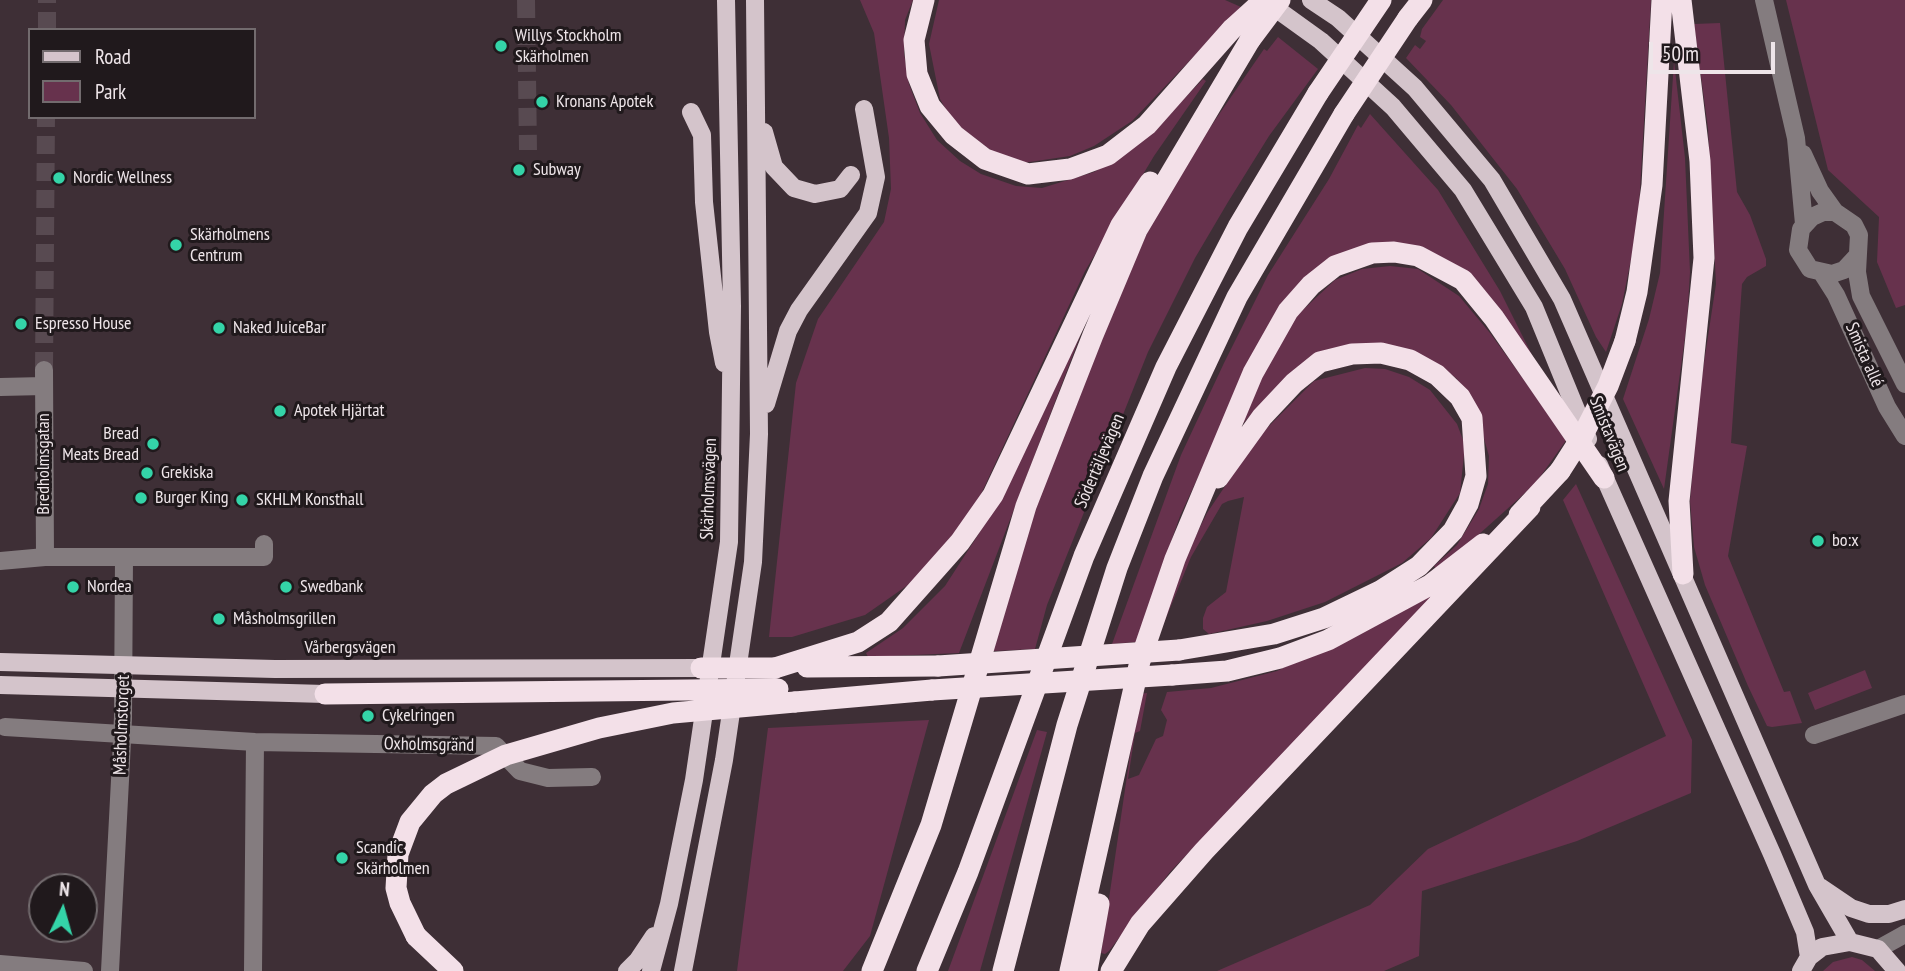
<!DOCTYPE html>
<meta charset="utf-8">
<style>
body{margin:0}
#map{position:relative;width:1905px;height:971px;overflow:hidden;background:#3e2f36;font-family:"PT Sans Narrow",sans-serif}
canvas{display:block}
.legend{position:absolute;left:28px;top:28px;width:228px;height:91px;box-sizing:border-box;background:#20191c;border:2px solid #726b6e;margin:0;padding:9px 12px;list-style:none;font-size:21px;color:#eee5e9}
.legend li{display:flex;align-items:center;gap:14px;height:35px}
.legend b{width:35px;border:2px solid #726b6e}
.north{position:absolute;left:28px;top:873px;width:70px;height:70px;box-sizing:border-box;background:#20191c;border:2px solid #726b6e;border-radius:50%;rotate:5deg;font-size:19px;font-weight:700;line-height:28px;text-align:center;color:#eee5e9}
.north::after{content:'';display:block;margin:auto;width:24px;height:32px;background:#34d4a8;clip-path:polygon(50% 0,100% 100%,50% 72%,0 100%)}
.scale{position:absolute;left:1649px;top:42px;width:126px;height:32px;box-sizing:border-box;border:4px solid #eee5e9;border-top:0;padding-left:9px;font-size:21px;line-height:24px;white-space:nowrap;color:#eee5e9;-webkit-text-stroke:5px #20191c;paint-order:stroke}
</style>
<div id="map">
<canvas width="1905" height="971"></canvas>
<ul class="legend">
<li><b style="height:9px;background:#d4c4cb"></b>Road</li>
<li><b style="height:19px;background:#67324d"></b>Park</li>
</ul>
<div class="north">N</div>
<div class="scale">50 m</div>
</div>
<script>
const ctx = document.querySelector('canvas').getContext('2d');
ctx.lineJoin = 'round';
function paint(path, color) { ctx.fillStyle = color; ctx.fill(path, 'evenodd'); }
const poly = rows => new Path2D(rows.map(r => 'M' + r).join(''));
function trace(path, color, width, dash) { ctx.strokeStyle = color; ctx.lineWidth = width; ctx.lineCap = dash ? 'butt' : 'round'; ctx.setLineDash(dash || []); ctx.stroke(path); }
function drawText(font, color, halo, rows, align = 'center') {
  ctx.font = font + ' "PT Sans Narrow",sans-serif'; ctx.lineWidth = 6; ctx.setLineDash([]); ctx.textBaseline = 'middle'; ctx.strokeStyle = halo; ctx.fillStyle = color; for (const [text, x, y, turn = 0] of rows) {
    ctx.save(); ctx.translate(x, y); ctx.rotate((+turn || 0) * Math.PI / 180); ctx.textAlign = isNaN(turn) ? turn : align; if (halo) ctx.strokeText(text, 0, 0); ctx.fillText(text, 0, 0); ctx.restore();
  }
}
paint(poly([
 [860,0,913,0,905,20,904,53,909,84,920,113,937,140,960,161,981,174,1016,186,1042,188,1094,172,1125,154,1156,128,1203,79,1206,81,1154,156,1085,271,975,507,918,578,865,615,792,637,769,637,796,383,818,319,884,222,891,189,889,138,874,33],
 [939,0,1225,0,1241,7,1132,121,1094,146,1070,156,1023,163,1000,157,953,122,940,99,929,44],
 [1443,0,1651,0,1638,225,1622,304,1606,352,1596,337,1565,269,1517,189,1451,105,1406,58,1415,45,1420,49,1426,41,1420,37,1422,29],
 [1786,0,1905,0,1905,305,1896,308,1877,262,1879,217,1828,170],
 [1720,23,1737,192,1750,215,1766,259,1766,266,1747,277,1742,284,1731,443,1747,446,1728,556,1784,692,1790,691,1802,723,1772,727,1767,726,1748,686,1705,585,1694,547,1690,501,1699,395,1716,284,1708,129,1694,24],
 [1278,37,1318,69,1269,136,1228,202,1195,258,1148,352,1047,605,1035,649,993,651,1021,546,1105,324,1155,216,1200,142,1264,49,1267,51],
 [1674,61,1685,158,1690,272,1687,323,1664,489,1623,399,1649,319,1660,273],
 [1370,114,1438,190,1500,291,1544,379,1438,256,1322,266,1212,447,1180,516,1136,642,1112,644,1181,455,1224,363,1268,275,1329,179,1358,125,1361,128],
 [1390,266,1418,269,1459,296,1490,333,1567,439,1535,484,1438,571,1434,566,1457,545,1479,509,1488,484,1489,456,1473,401,1456,378,1436,364,1385,345,1273,390,1239,428,1257,384,1291,321,1335,280,1362,269],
 [1081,334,959,653,868,657,866,653,903,628,945,586,978,535],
 [1365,368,1385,369,1409,377,1430,390,1457,424,1465,445,1460,493,1431,538,1402,563,1325,602,1267,621,1209,634,1203,629,1203,618,1207,607,1226,592,1244,497,1228,501,1222,504,1191,557,1157,640,1186,555,1207,513,1258,437,1314,381],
 [1576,484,1692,740,1691,793,1577,841,1422,891,1419,956,1384,971,1217,971,1370,905,1428,849,1666,736,1563,500],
 [1443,587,1170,872,1109,951,1105,954,1101,953,1139,694,1147,693,1140,731,1135,733,1128,779,1139,775,1156,739,1163,736,1167,720,1161,710,1167,692,1211,688,1277,671],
 [1865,670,1872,688,1815,710,1808,693],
 [929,720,870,936,843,971,737,971,768,728],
 [1037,730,1047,732,980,971,948,971],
 [1852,957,1862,960,1875,971,1823,971,1833,962]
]), '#67324d');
trace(poly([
 [526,0,528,150],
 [47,30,47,0],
 [44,370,46,117]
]), '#584a51', 18, [18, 9]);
trace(poly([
 [1764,0,1796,138,1804,224],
 [1803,154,1820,191,1835,212],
 [1857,256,1844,270,1832,274,1810,269,1798,250,1801,229,1812,217,1823,212,1835,212,1854,225,1859,235,1857,272,1861,296,1905,384],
 [1822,273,1836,295,1887,407,1905,436],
 [44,370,45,557],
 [0,387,44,386],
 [124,557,264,557,264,544],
 [0,561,45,557,124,557,123,717],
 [5,727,255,742,496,746,520,771,548,778,592,777],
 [1814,735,1905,704],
 [1878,949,1905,934],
 [0,964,84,971],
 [110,971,121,761],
 [253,971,255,742]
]), '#847c7f', 18);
trace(poly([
 [1264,0,1321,41,1393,107,1463,190,1534,307,1588,439],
 [1311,0,1338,18,1415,88,1492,180,1562,299,1817,885,1850,942],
 [691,112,702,135,704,202,718,332,724,363],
 [764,132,774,167,794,188,815,194,840,189,851,175],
 [766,404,788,331,799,310,868,213,876,177,864,109],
 [1599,465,1772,854,1805,932,1809,957],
 [1820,887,1851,908,1869,914,1889,914,1905,909],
 [627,971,638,960,654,936],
 [651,971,669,904,694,780,729,542,732,306,726,0],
 [683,971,724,760,753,562,759,434,755,0],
 [1801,971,1809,957,1822,947,1850,942,1878,949,1897,971]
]), '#d4c4cb', 18);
trace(poly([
 [924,0,914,40,917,74,930,106,954,135,985,159,1028,174,1070,169,1108,155,1147,125,1232,29],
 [1681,0,1700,161,1704,258,1679,501,1683,574],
 [1408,18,1422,0],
 [1625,341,1637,292,1652,185,1662,0],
 [1519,515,1560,471],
 [1179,650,1274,634,1324,618,1380,591,1419,566,1453,531,1468,504,1476,476,1472,418,1460,397,1437,375,1410,360,1381,353,1352,354,1320,362,1294,383,1262,417,1218,478],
 [807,667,938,666],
 [775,668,858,642,889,622,960,542,993,495,1121,225,1150,182],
 [1172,675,1227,671,1280,658,1328,640,1430,585,1483,544],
 [795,702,932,690],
 [416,936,453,971],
 [872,971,931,825,1026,506,1093,335,1137,230,1250,40],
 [927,971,968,872,1084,556,1166,367,1238,227,1318,93],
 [1003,971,1067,725,1117,568,1153,476,1237,297,1344,114],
 [1070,971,1140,661,1175,559,1253,373,1288,311,1311,285,1335,266,1372,253,1394,252,1418,256,1463,280,1494,318,1604,478],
 [1087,971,1099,904],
 [1111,971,1140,924,1204,851,1530,507]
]), '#f3e0e8', 21);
trace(poly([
 [121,761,123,717]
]), '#847c7f', 18);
trace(poly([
 [0,662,275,669,701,668],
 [0,685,325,694]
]), '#d4c4cb', 18);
trace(poly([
 [1232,29,1264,0],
 [1250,40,1280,0],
 [1318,93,1381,0],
 [1344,114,1408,18],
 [1560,471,1583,435,1608,386,1625,341],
 [938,666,1179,650],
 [701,668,775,668],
 [932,690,1172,675],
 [325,694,778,689],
 [416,936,400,903,396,888,398,854,410,822,433,794,446,784,506,755,599,728,673,713,795,702]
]), '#f3e0e8', 21);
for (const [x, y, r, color] of [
 [501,46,7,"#34d4a8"],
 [542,102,7,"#34d4a8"],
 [519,170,7,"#34d4a8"],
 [59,178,7,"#34d4a8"],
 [176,245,7,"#34d4a8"],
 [21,324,7,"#34d4a8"],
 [219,328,7,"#34d4a8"],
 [280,411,7,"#34d4a8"],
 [153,444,7,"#34d4a8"],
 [147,473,7,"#34d4a8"],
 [141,498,7,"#34d4a8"],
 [242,500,7,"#34d4a8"],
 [1818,541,7,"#34d4a8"],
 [73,587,7,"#34d4a8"],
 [286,587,7,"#34d4a8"],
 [219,619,7,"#34d4a8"],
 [368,716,7,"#34d4a8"],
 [342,858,7,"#34d4a8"]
]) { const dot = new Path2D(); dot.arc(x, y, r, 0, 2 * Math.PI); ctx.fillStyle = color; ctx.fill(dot); trace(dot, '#20191c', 2.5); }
drawText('18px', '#eee5e9', '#20191c', [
 ["Willys Stockholm",515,36],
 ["Skärholmen",515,57],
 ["Kronans Apotek",556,102],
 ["Subway",533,170],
 ["Nordic Wellness",73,178],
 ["Skärholmens",190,235],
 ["Centrum",190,256],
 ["Espresso House",35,324],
 ["Naked JuiceBar",233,328],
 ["Apotek Hjärtat",294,411],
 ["Bread",139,434,"right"],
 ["Meats Bread",139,455,"right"],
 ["Grekiska",161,473],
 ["Burger King",155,498],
 ["SKHLM Konsthall",256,500],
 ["bo:x",1832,541],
 ["Nordea",87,587],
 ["Swedbank",300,587],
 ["Måsholmsgrillen",233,619],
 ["Cykelringen",382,716],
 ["Scandic",356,848],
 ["Skärholmen",356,869]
], 'left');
drawText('18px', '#eee5e9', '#20191c', [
 ["Smista allé",1864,355,66],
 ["Smistavägen",1609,434,68],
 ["Södertäljevägen",1100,461,-67],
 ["Bredholmsgatan",44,464,-90],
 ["Skärholmsvägen",709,489,-88],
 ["Vårbergsvägen",350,648],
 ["Måsholmstorget",122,725,-88],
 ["Oxholmsgränd",429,745,1]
]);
</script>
